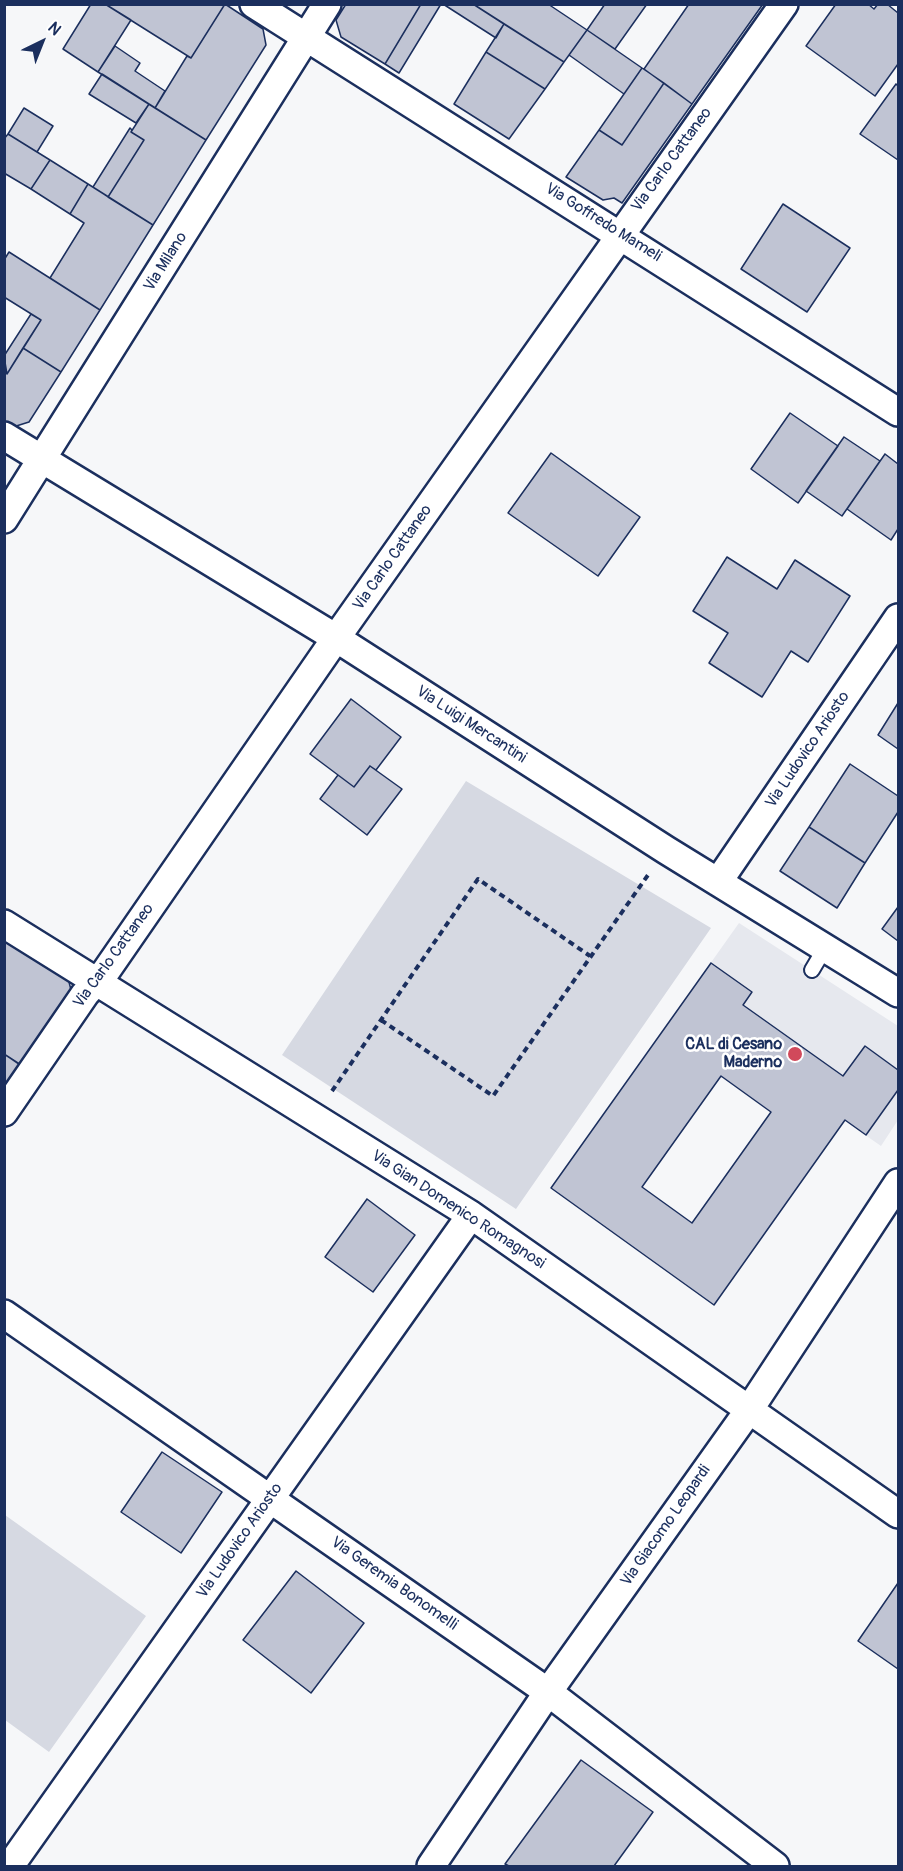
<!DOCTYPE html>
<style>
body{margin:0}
#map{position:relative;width:903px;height:1871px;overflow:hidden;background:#f6f7f9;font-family:Pangolin,sans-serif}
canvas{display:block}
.frame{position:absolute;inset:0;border:6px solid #1b2f5e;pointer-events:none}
.north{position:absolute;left:12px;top:12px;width:60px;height:60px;-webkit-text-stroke:4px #fff;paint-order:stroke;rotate:43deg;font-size:16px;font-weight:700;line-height:24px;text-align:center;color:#1b2f5e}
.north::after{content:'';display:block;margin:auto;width:21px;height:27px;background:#1b2f5e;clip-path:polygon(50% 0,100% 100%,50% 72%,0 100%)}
</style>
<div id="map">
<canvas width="903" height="1871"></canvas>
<div class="frame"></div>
<div class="north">N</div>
</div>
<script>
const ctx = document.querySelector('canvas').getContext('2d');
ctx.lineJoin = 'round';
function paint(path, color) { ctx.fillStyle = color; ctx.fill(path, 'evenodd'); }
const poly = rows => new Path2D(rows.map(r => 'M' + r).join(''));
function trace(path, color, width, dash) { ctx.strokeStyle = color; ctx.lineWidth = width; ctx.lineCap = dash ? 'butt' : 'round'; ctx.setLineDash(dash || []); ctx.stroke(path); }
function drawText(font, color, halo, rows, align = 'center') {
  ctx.font = font + ' Pangolin,sans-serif'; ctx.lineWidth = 5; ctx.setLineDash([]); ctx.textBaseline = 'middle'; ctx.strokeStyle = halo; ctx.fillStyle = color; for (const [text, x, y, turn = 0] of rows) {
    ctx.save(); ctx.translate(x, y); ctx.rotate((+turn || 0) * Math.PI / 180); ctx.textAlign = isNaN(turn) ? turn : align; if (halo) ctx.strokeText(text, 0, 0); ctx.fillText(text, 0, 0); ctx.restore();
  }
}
paint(poly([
 [739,923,898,1026,898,1120,881,1146,825,1107,805,1136,661,1033]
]), '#e6e8ee');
paint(poly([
 [466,781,711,928,516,1209,282,1055],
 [5,1515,146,1616,49,1752,5,1720]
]), '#d6d9e2');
const building = poly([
 [91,4,105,4,131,20,98,72,63,49,91,4],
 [105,4,225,4,191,58,105,4],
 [225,4,263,29,266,45,206,140,155,108,187,56,191,58,225,4],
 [346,4,421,4,385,64,341,37,336,20,346,4],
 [421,4,441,4,399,73,385,64,421,4],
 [443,4,473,4,504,24,496,38,443,4],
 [473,4,548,4,587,30,564,62,473,4],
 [605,4,647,4,615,49,587,30,605,4],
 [689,4,763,4,692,104,644,69,689,4],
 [836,4,868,4,874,9,878,4,887,4,898,13,898,64,875,96,806,46,836,4],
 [504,24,564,62,545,89,486,52,504,24],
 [587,30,642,68,624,94,569,55,587,30],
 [115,46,140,63,135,71,165,91,155,108,98,72,115,46],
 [486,52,545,89,509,139,454,104,486,52],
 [642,68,664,83,622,145,599,130,642,68],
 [102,74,149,104,136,123,89,94,102,74],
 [664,83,692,104,622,203,614,198,603,200,566,177,599,130,622,145,664,83],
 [896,84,898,86,898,160,860,134,896,84],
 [149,104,206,140,153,225,108,197,144,140,131,132,149,104],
 [24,108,53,126,37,152,8,134,24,108],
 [130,128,132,130,131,132,144,140,108,197,93,187,130,128],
 [8,134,50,160,31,189,4,173,4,139,8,134],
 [50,160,88,184,70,214,31,189,50,160],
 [88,184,153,225,100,310,50,278,84,223,70,214,88,184],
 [783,204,850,248,807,312,741,269,783,204],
 [9,252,100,310,61,372,23,348,41,320,4,297,4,260,9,252],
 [31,314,41,320,7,374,4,356,31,314],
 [23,348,61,372,29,422,13,427,4,422,4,372,7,374,23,348],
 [790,413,838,446,798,503,751,469,790,413],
 [844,437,880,461,842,516,806,491,844,437],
 [551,453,640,517,598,576,508,513,551,453],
 [885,454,898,464,898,529,891,540,847,509,885,454],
 [727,557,777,589,795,560,850,596,808,662,791,651,762,697,709,663,728,633,693,611,727,557],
 [351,699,401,737,376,770,370,766,354,787,310,754,351,699],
 [898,703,898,749,878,735,898,703],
 [850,764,898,796,898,812,865,863,809,827,850,764],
 [370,766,402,789,367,835,320,799,338,775,354,787,370,766],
 [809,827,865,863,837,908,780,871,809,827],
 [898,907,898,941,882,929,898,907],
 [4,937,68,978,72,994,21,1065,4,1054,4,937],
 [711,963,752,992,743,1005,843,1076,865,1046,898,1070,898,1090,866,1135,845,1120,714,1305,551,1188,711,963],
 [721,1076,771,1112,692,1223,642,1187,721,1076],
 [4,1054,20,1065,4,1087,4,1054],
 [367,1199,415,1235,373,1292,325,1257,367,1199],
 [162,1452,222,1492,181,1553,121,1512,162,1452],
 [296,1571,364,1623,311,1693,243,1640,296,1571],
 [898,1583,898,1669,858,1641,898,1583],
 [581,1760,653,1812,614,1866,509,1866,505,1864,581,1760]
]);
paint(building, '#c0c4d3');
trace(building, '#1b2f5e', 1.5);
const lane = poly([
 [812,970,825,948]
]);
const street = poly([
 [254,4,898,412],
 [4,436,336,638,666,850,898,993],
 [4,519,327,4],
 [718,882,898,618],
 [4,924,471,1215,898,1514],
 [4,1112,85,994,106,971,336,638,784,4],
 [4,1314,548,1692,775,1866],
 [10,1866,471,1215],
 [431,1866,548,1692,749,1410,898,1183]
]);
trace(lane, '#1b2f5e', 18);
trace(street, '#1b2f5e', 32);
trace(poly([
 [381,1020,493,1096,648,875],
 [332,1091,478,879,590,956]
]), '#1b2f5e', 4, [6, 4.5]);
trace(lane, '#fff', 14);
trace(street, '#fff', 27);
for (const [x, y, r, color] of [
 [795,1054,8,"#d1495b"]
]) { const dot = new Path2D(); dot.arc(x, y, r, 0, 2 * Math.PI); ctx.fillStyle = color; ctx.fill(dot); trace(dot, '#fff', 2); }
drawText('16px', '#1b2f5e', '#fff', [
 ["Via Carlo Cattaneo",672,160,-54],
 ["Via Goffredo Mameli",603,223,32],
 ["Via Milano",166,262,-58],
 ["Via Carlo Cattaneo",393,558,-55],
 ["Via Luigi Mercantini",471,725,33],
 ["Via Ludovico Ariosto",808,750,-56],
 ["Via Carlo Cattaneo",114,956,-54],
 ["Via Gian Domenico Romagnosi",458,1210,33],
 ["Via Giacomo Leopardi",666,1526,-55],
 ["Via Ludovico Ariosto",240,1541,-55],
 ["Via Geremia Bonomelli",394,1584,35]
]);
drawText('bold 16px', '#1b2f5e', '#fff', [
 ["CAL di Cesano",782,1045],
 ["Maderno",782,1063]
], 'right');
</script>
